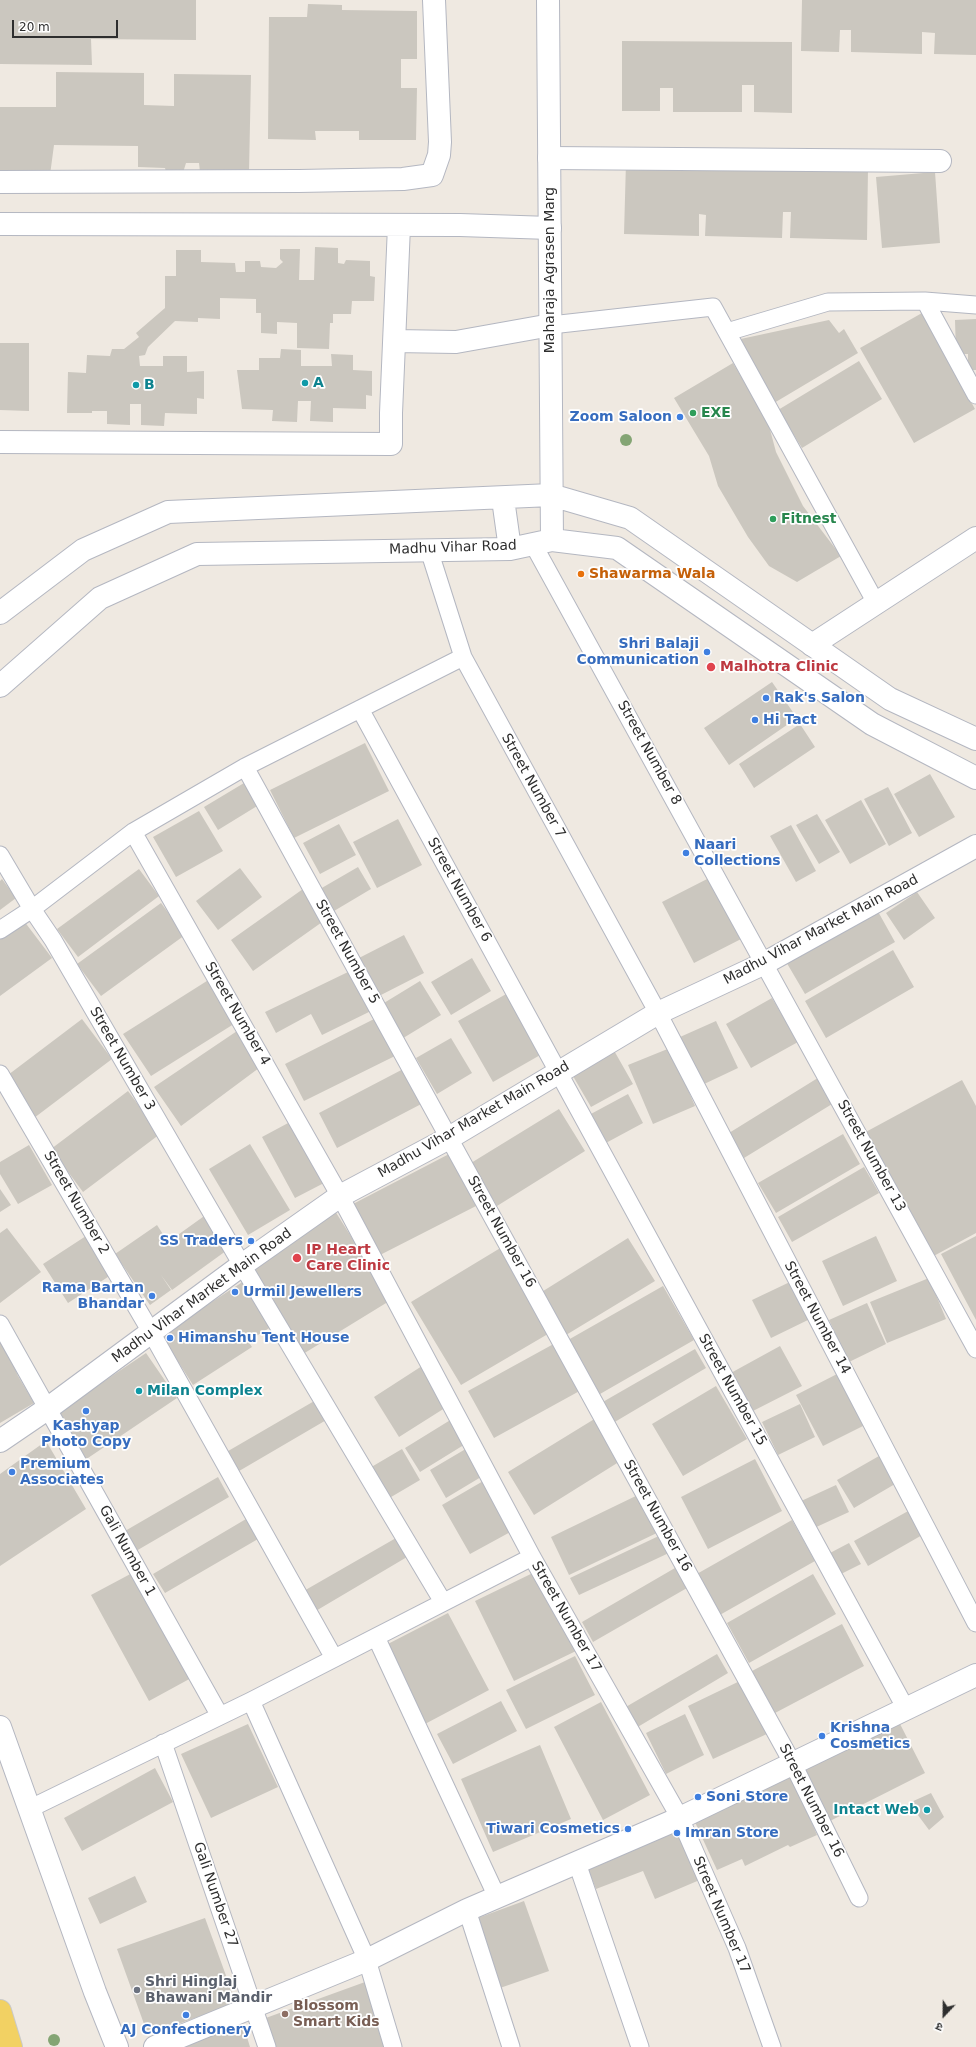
<!DOCTYPE html>
<meta charset="utf-8">
<style>
body{margin:0}
#map{position:relative;width:976px;height:2047px;overflow:hidden;background:#efe9e1;font-family:"DejaVu Sans","Noto Sans Devanagari",sans-serif}
canvas{display:block}
.north{position:absolute;left:924px;top:1995px;width:40px;height:40px;-webkit-text-stroke:3px #fff;paint-order:stroke;rotate:202deg;font-size:11px;font-weight:700;line-height:16px;text-align:center;color:#2e2e2e}
.north::after{content:'';display:block;margin:auto;width:14px;height:18px;background:#2e2e2e;clip-path:polygon(50% 0,100% 100%,50% 72%,0 100%)}
.scale{position:absolute;left:12px;top:20px;width:106px;height:18px;box-sizing:border-box;border:2px solid #2e2e2e;border-top:0;padding-left:5px;font-size:12px;line-height:14px;white-space:nowrap;color:#2e2e2e;-webkit-text-stroke:3px #fff;paint-order:stroke}
</style>
<div id="map">
<canvas width="976" height="2047"></canvas>
<div class="north">उ</div>
<div class="scale">20 m</div>
</div>
<script>
const ctx = document.querySelector('canvas').getContext('2d');
ctx.lineJoin = 'round';
function paint(path, color) { ctx.fillStyle = color; ctx.fill(path, 'evenodd'); }
const poly = rows => new Path2D(rows.map(r => 'M' + r).join(''));
function trace(path, color, width, dash) { ctx.strokeStyle = color; ctx.lineWidth = width; ctx.lineCap = dash ? 'butt' : 'round'; ctx.setLineDash(dash || []); ctx.stroke(path); }
function drawText(font, color, halo, rows, align = 'center') {
  ctx.font = font + ' "DejaVu Sans",sans-serif'; ctx.lineWidth = 3.5; ctx.setLineDash([]); ctx.textBaseline = 'middle'; ctx.strokeStyle = halo; ctx.fillStyle = color; for (const [text, x, y, turn = 0] of rows) {
    ctx.save(); ctx.translate(x, y); ctx.rotate((+turn || 0) * Math.PI / 180); ctx.textAlign = isNaN(turn) ? turn : align; if (halo) ctx.strokeText(text, 0, 0); ctx.fillText(text, 0, 0); ctx.restore();
  }
}
paint(poly([
 [0,0,196,0,196,40,91,39,92,65,0,64],
 [802,0,976,0,976,55,934,54,935,33,922,32,922,54,851,52,851,30,840,30,839,52,801,51],
 [308,4,342,5,342,10,417,11,417,59,401,59,401,88,417,88,416,140,359,140,359,131,315,131,316,140,268,139,269,17,307,17],
 [622,41,792,42,792,113,754,112,754,85,742,85,742,112,673,112,673,88,660,88,660,111,622,111],
 [56,72,144,73,144,105,174,106,174,74,251,75,249,172,200,172,199,163,186,163,182,176,167,175,165,168,138,167,138,146,54,145,50,175,0,175,0,107,56,107],
 [626,162,868,168,867,240,790,238,791,212,783,212,782,238,705,236,706,215,699,214,699,236,624,234],
 [935,172,940,243,882,248,876,177],
 [315,247,338,248,338,263,344,264,346,260,370,261,370,276,375,277,374,301,352,301,351,314,333,314,333,323,330,323,329,349,297,348,297,323,277,322,277,334,261,333,261,313,256,313,256,299,220,298,220,319,198,318,198,322,175,321,148,347,145,355,139,356,140,366,163,366,163,356,187,356,187,372,204,371,204,399,197,398,197,414,165,413,164,426,141,425,141,404,130,404,130,425,107,424,107,411,92,411,92,413,67,413,68,372,86,373,87,355,110,356,112,349,124,349,139,337,136,333,165,308,165,276,176,276,176,250,201,250,201,262,235,263,236,272,245,272,245,261,260,261,261,267,276,268,283,262,280,259,280,249,300,249,299,280,314,280],
 [922,313,975,409,914,443,860,348],
 [976,319,976,370,968,370,968,354,956,354,955,320],
 [829,320,839,333,844,329,858,353,774,403,736,340],
 [0,343,29,343,29,411,0,410],
 [281,349,301,350,301,366,332,366,331,354,353,355,353,370,372,371,372,396,366,395,366,409,333,408,333,422,310,421,311,401,298,401,297,422,272,421,273,410,242,409,237,370,259,370,259,358,280,358],
 [859,361,882,399,802,448,778,410],
 [733,363,768,422,776,452,803,506,841,556,797,582,769,566,748,537,718,486,709,456,674,398],
 [772,682,797,718,729,765,704,728],
 [800,724,815,747,754,788,739,764],
 [365,743,389,791,294,838,270,790],
 [930,774,955,817,919,837,894,794],
 [249,780,262,803,218,830,204,807],
 [888,787,912,833,889,846,864,799],
 [861,800,886,844,850,864,825,820],
 [199,811,223,851,176,877,153,837],
 [817,814,840,852,819,864,796,825],
 [398,819,422,865,377,888,353,842],
 [339,824,356,855,320,874,303,843],
 [791,825,816,871,796,882,770,836],
 [358,867,371,889,334,911,320,889],
 [240,868,262,897,218,930,196,901],
 [139,869,159,896,78,957,57,929],
 [713,876,745,937,694,963,662,902],
 [2,879,16,898,0,910,0,881],
 [303,889,325,920,253,971,231,940],
 [917,892,935,918,904,940,886,913],
 [161,903,185,935,101,996,77,964],
 [876,908,895,942,805,994,785,960],
 [24,921,52,958,0,996,0,939],
 [404,935,424,973,379,996,359,958],
 [893,950,914,987,826,1038,805,1001],
 [472,958,491,991,451,1015,431,982],
 [348,972,373,1010,322,1035,311,1014,276,1033,265,1012],
 [210,979,237,1022,151,1076,123,1034],
 [420,981,441,1015,400,1040,379,1006],
 [508,993,542,1054,493,1082,458,1021],
 [772,998,798,1042,751,1068,726,1024],
 [380,1016,399,1054,304,1101,285,1064],
 [82,1019,112,1059,34,1118,4,1078],
 [716,1021,738,1068,702,1085,680,1037],
 [240,1029,259,1068,181,1126,154,1087],
 [451,1038,472,1073,437,1094,416,1058],
 [612,1047,633,1084,591,1107,570,1071],
 [670,1048,695,1106,653,1124,628,1065],
 [409,1066,427,1101,337,1148,319,1113],
 [821,1076,837,1101,744,1158,729,1133],
 [962,1080,976,1106,976,1233,930,1258,862,1134],
 [128,1091,160,1134,83,1192,51,1149],
 [628,1094,643,1123,604,1144,589,1115],
 [559,1109,585,1151,497,1206,471,1163],
 [290,1122,324,1183,295,1198,262,1137],
 [843,1134,860,1164,776,1213,758,1183],
 [250,1144,290,1210,248,1235,209,1169],
 [29,1145,52,1185,18,1204,0,1174,0,1162],
 [451,1153,478,1205,380,1255,353,1204],
 [864,1167,879,1193,792,1242,778,1217],
 [0,1189,11,1205,0,1212],
 [335,1211,391,1300,303,1354,248,1267],
 [207,1214,230,1248,172,1290,161,1275,171,1290,150,1305,115,1254,157,1225,168,1242],
 [7,1228,41,1272,0,1303,0,1233],
 [86,1236,111,1275,68,1303,43,1264],
 [876,1236,897,1281,843,1306,822,1261],
 [976,1236,976,1320,941,1254],
 [628,1238,655,1281,566,1335,540,1293],
 [502,1247,553,1331,461,1385,411,1302],
 [929,1278,946,1319,887,1343,870,1302],
 [244,1281,271,1327,248,1341,252,1347,193,1385,161,1335],
 [792,1281,810,1319,771,1338,752,1300],
 [663,1286,694,1340,600,1394,568,1340],
 [867,1303,886,1344,849,1362,829,1320],
 [0,1334,18,1376,34,1403,0,1423],
 [559,1341,585,1388,494,1438,468,1391],
 [780,1346,802,1386,749,1413,729,1374],
 [695,1349,706,1368,613,1423,601,1403],
 [146,1353,177,1398,85,1460,54,1415],
 [422,1366,448,1406,399,1437,374,1397],
 [839,1373,865,1425,823,1446,796,1395],
 [716,1386,747,1439,683,1476,652,1424],
 [316,1400,328,1419,234,1474,223,1454],
 [800,1404,815,1437,778,1455,762,1422],
 [596,1418,622,1460,534,1515,508,1472],
 [452,1419,467,1443,420,1472,405,1448],
 [46,1441,86,1509,0,1566,0,1474],
 [469,1447,486,1474,446,1498,430,1470],
 [402,1449,420,1480,386,1500,368,1469],
 [879,1456,895,1484,854,1508,837,1480],
 [755,1459,782,1511,708,1549,681,1497],
 [218,1477,229,1497,136,1551,125,1531],
 [485,1480,514,1530,470,1554,442,1505],
 [836,1485,849,1512,812,1529,799,1502],
 [642,1493,661,1531,569,1575,551,1537],
 [910,1510,924,1534,868,1566,854,1541],
 [246,1519,258,1539,165,1593,153,1574],
 [792,1520,815,1561,718,1616,695,1575],
 [663,1534,671,1552,579,1595,570,1578],
 [396,1538,407,1557,314,1612,302,1592],
 [849,1543,861,1564,841,1574,830,1553],
 [675,1568,687,1588,593,1642,582,1622],
 [136,1571,193,1677,149,1701,91,1595],
 [537,1571,576,1651,514,1681,475,1601],
 [813,1574,836,1614,749,1663,727,1623],
 [448,1613,489,1690,425,1724,384,1646],
 [842,1624,864,1666,775,1713,752,1671],
 [717,1654,728,1673,636,1728,624,1708],
 [575,1656,595,1695,526,1729,506,1690],
 [744,1679,769,1733,713,1759,688,1706],
 [501,1701,517,1731,453,1764,437,1734],
 [601,1702,650,1795,603,1820,554,1727],
 [685,1714,704,1755,666,1774,646,1733],
 [899,1722,925,1773,828,1822,802,1771],
 [248,1724,278,1787,211,1818,181,1754],
 [540,1745,571,1819,493,1852,461,1779],
 [155,1768,173,1802,82,1851,64,1818],
 [791,1774,817,1835,790,1847,788,1845,745,1866,742,1859,717,1870,694,1820],
 [931,1793,944,1817,929,1830,909,1803],
 [679,1826,702,1879,655,1899,643,1871,596,1889,586,1864],
 [135,1876,147,1902,100,1924,88,1898],
 [524,1901,549,1971,500,1988,475,1919],
 [205,1918,236,2003,148,2035,117,1949],
 [365,1982,388,2047,273,2047,263,2019],
 [243,2024,250,2047,176,2047,216,2033]
]), '#cbc7bf');
const lane = poly([
 [925,301,976,395],
 [551,325,713,307,876,603],
 [727,332,828,302,925,301,976,305],
 [533,544,976,1349],
 [429,550,463,657,658,1013,976,1623],
 [360,709,906,1709],
 [245,767,793,1764,859,1898],
 [133,832,340,1196,532,1557,680,1818,737,1948,772,2047],
 [0,855,32,909,53,940,242,1265,443,1602],
 [0,930,32,909,133,832,245,767,463,657],
 [0,1074,151,1332,334,1658],
 [0,1324,220,1716],
 [376,1637,497,1897],
 [251,1701,367,1960,393,2047],
 [163,1743,267,2047],
 [29,1809,251,1701,532,1557],
 [577,1863,640,2047],
 [467,1910,511,2047]
]);
const street = poly([
 [549,158,940,161],
 [0,182,299,181,403,179,432,175,439,155,440,142,434,0],
 [0,224,460,225,550,228],
 [395,341,456,342,551,325],
 [0,442,391,444,391,413,399,226],
 [812,645,976,538],
 [0,1441,47,1409,242,1265,340,1196,449,1138,658,1013,765,963,976,846],
 [0,1727,95,1992,117,2047],
 [155,2047,367,1960,467,1910,680,1818,976,1675]
]);
const secondary = poly([
 [548,0,552,540],
 [503,499,510,549],
 [0,613,83,550,168,512,551,495,630,518,890,699,976,739],
 [0,686,100,598,197,554,510,549,552,540,617,548,872,724,976,778]
]);
const primary = poly([
 [0,2011,11,2047]
]);
trace(lane, '#b4b7c1', 19);
trace(street, '#b4b7c1', 24);
trace(secondary, '#b4b7c1', 24);
trace(primary, '#c9c9c9', 24);
trace(lane, '#fff', 17);
trace(street, '#fff', 22);
trace(secondary, '#fff', 22);
trace(primary, '#f2d163', 22);
ctx.fillStyle = '#84a574';
for (const [x, y] of [
 [626,440],
 [54,2040]
]) { ctx.beginPath(); ctx.arc(x, y, 6, 0, 2 * Math.PI); ctx.fill(); }
for (const [x, y, r, color] of [
 [305,383,4,"#0f9aa8"],
 [136,385,4,"#0f9aa8"],
 [693,413,4,"#2e9e5b"],
 [680,417,4,"#3f7fe0"],
 [773,519,4,"#2e9e5b"],
 [581,574,4,"#e8710a"],
 [707,652,4,"#3f7fe0"],
 [711,667,5,"#e0444e"],
 [766,698,4,"#3f7fe0"],
 [755,720,4,"#3f7fe0"],
 [686,853,4,"#3f7fe0"],
 [251,1241,4,"#3f7fe0"],
 [297,1258,5,"#e0444e"],
 [235,1292,4,"#3f7fe0"],
 [152,1296,4,"#3f7fe0"],
 [170,1338,4,"#3f7fe0"],
 [139,1391,4,"#0f9aa8"],
 [86,1411,4,"#3f7fe0"],
 [12,1472,4,"#3f7fe0"],
 [822,1736,4,"#3f7fe0"],
 [698,1797,4,"#3f7fe0"],
 [927,1810,4,"#0f9aa8"],
 [628,1829,4,"#3f7fe0"],
 [677,1833,4,"#3f7fe0"],
 [137,1990,4,"#6b7280"],
 [285,2014,4,"#8d6e63"],
 [186,2015,4,"#3f7fe0"]
]) { const dot = new Path2D(); dot.arc(x, y, r, 0, 2 * Math.PI); ctx.fillStyle = color; ctx.fill(dot); trace(dot, '#fff', 1.5); }
drawText('14px', '#2e2e2e', '#fff', [
 ["Maharaja Agrasen Marg",550,270,-90],
 ["Madhu Vihar Road",453,548,-2],
 ["Street Number 8",649,753,61],
 ["Street Number 7",533,786,61],
 ["Street Number 6",459,890,61],
 ["Madhu Vihar Market Main Road",821,930,-28],
 ["Street Number 5",347,952,61],
 ["Street Number 4",237,1014,60],
 ["Street Number 3",122,1059,60],
 ["Madhu Vihar Market Main Road",474,1120,-30],
 ["Street Number 13",871,1156,61],
 ["Street Number 2",76,1203,60],
 ["Street Number 16",501,1232,61],
 ["Madhu Vihar Market Main Road",202,1296,-36],
 ["Street Number 14",817,1318,62],
 ["Street Number 15",732,1390,61],
 ["Street Number 16",657,1516,61],
 ["Gali Number 1",127,1551,61],
 ["Street Number 17",566,1617,60],
 ["Street Number 16",811,1801,63],
 ["Gali Number 27",215,1895,71],
 ["Street Number 17",721,1915,67]
]);
drawText('bold 14px', '#0d838f', '#fff', [
 ["A",313,383],
 ["B",144,385],
 ["Milan Complex",147,1391],
 ["Intact Web",919,1810,"right"]
], 'left');
drawText('bold 14px', '#27864d', '#fff', [
 ["EXE",701,413],
 ["Fitnest",781,519]
], 'left');
drawText('bold 14px', '#366cbe', '#fff', [
 ["Zoom Saloon",672,417,"right"],
 ["Shri Balaji",699,644,"right"],
 ["Communication",699,660,"right"],
 ["Rak's Salon",774,698],
 ["Hi Tact",763,720],
 ["Naari",694,845],
 ["Collections",694,861],
 ["SS Traders",243,1241,"right"],
 ["Rama Bartan",144,1288,"right"],
 ["Bhandar",144,1304,"right"],
 ["Urmil Jewellers",243,1292],
 ["Himanshu Tent House",178,1338],
 ["Kashyap",86,1426,"center"],
 ["Photo Copy",86,1442,"center"],
 ["Premium",20,1464],
 ["Associates",20,1480],
 ["Krishna",830,1728],
 ["Cosmetics",830,1744],
 ["Soni Store",706,1797],
 ["Tiwari Cosmetics",620,1829,"right"],
 ["Imran Store",685,1833],
 ["AJ Confectionery",186,2030,"center"]
], 'left');
drawText('bold 14px', '#c56008', '#fff', [
 ["Shawarma Wala",589,574]
], 'left');
drawText('bold 14px', '#be3a42', '#fff', [
 ["Malhotra Clinic",720,667],
 ["IP Heart",306,1250],
 ["Care Clinic",306,1266]
], 'left');
drawText('bold 14px', '#5b616d', '#fff', [
 ["Shri Hinglaj",145,1982],
 ["Bhawani Mandir",145,1998]
], 'left');
drawText('bold 14px', '#785e54', '#fff', [
 ["Blossom",293,2006],
 ["Smart Kids",293,2022]
], 'left');
</script>
